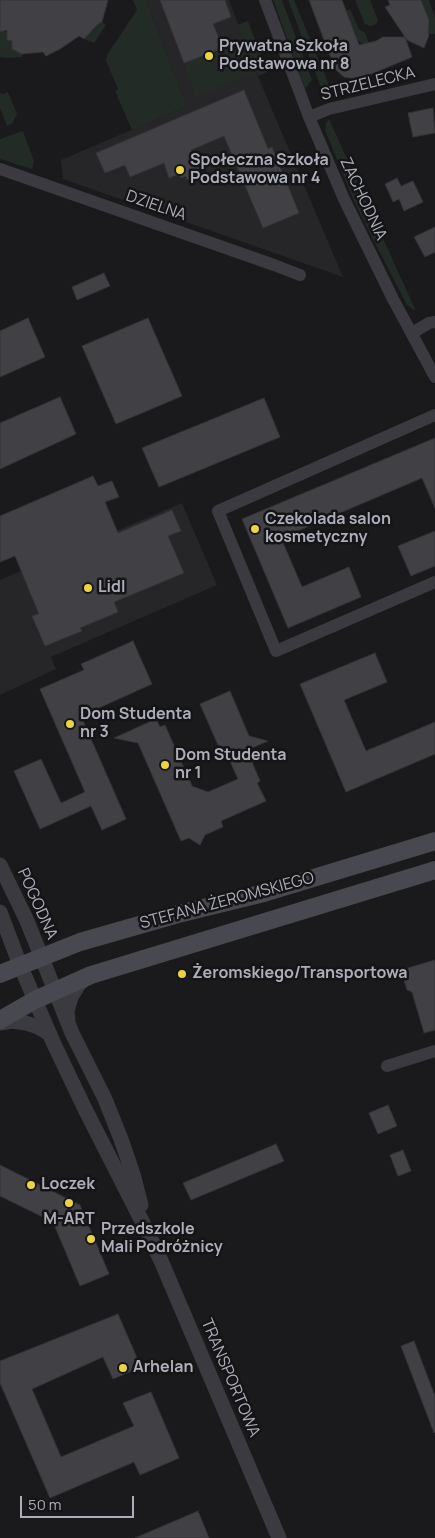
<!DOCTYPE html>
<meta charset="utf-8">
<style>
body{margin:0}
#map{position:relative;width:435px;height:1538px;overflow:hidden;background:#1a191b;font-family:Manrope,sans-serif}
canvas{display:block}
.scale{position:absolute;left:20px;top:1496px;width:114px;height:22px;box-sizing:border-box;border:2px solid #acaeba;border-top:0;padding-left:6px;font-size:15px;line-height:18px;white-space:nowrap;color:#acaeba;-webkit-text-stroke:4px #151416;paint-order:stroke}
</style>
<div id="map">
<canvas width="435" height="1538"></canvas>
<div class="scale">50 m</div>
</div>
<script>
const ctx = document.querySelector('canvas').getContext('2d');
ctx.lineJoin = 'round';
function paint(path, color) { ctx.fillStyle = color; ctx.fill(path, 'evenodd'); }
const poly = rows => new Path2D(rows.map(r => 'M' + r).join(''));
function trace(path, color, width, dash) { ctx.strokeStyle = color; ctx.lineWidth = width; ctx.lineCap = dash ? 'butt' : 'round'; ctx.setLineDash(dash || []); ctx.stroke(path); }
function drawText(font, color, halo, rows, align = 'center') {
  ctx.font = font + ' Manrope,sans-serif'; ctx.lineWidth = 5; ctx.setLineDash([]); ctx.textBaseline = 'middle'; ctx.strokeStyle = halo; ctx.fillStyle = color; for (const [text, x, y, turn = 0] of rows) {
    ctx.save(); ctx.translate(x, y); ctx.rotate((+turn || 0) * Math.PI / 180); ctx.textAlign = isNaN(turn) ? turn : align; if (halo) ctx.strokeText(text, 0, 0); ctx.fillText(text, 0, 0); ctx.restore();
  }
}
paint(poly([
 [146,0,229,0,257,74,343,277,63,179,61,160,187,106],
 [182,503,217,585,51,657,56,669,0,695,0,580]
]), '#262528');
paint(poly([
 [133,0,146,0,187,106,132,130,115,91,118,89,106,61,107,55,137,10],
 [273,0,282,0,312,80,305,89],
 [288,0,294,0,329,85,336,89,331,94,327,96,323,93],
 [355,0,370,0,378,20,376,24,370,26,365,24],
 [421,0,429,0,435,17,435,34,428,34],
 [350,9,359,29,365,33,369,43,362,43,357,40,346,11],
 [248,21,267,72,258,76,257,72,196,97,184,63,244,40,238,25],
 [102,22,106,25,94,43,84,39,98,24],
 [4,31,7,32,12,41,12,49,22,54,22,57,6,58,0,57,0,32],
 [8,92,17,114,12,124,7,126,0,108,0,93,3,94],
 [329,119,415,309,414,310,407,305,375,243,354,201,325,130,326,123],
 [23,131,34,161,32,169,0,159,0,139]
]), '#232b26');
const building = poly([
 [0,0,108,0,102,22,98,24,84,39,79,36,60,49,46,56,43,52,22,54,12,49,12,41,7,40,7,30,0,32,0,0],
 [160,0,225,0,231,17,213,24,223,48,184,63,160,0],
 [309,0,342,0,359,45,376,41,383,37,405,37,412,57,362,78,356,79,344,77,335,69,309,0],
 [388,0,421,0,429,20,428,34,429,35,424,48,407,40,385,7,390,5,388,0],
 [244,90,268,149,272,147,299,213,263,228,224,136,191,150,201,174,187,180,186,176,181,178,179,174,169,178,164,163,130,177,125,165,105,173,96,153,244,90],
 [433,108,435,133,413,137,408,113,433,108],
 [397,178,401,186,413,181,423,202,404,211,399,199,393,202,385,184,397,178],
 [435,227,435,252,425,257,414,237,435,227],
 [104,273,110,286,77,300,72,287,104,273],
 [28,318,45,357,0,377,0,331,28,318],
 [148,318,182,396,116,424,82,346,148,318],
 [60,397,76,434,0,469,0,423,60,397],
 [264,398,280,437,159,487,142,448,264,398],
 [435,438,435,508,422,478,281,538,302,587,349,567,361,597,288,628,242,519,435,438],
 [93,476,98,486,112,481,119,497,105,502,118,533,172,510,181,531,168,536,184,573,114,602,118,612,80,628,82,631,45,646,32,616,39,614,15,556,0,562,0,516,93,476],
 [435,531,435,566,411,576,398,546,435,531],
 [133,641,152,684,81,716,126,819,102,830,91,806,40,829,14,771,41,759,61,803,85,792,40,689,84,670,81,664,133,641],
 [375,653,387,682,344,700,366,751,435,722,435,754,346,792,300,684,375,653],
 [230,691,249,736,268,741,247,750,260,781,257,783,266,801,221,821,223,827,205,835,200,845,189,838,181,841,138,743,114,738,156,719,160,727,165,725,192,786,208,792,238,779,225,750,221,752,200,704,230,691],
 [435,960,435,1030,424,1033,412,992,407,990,401,970,435,960],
 [388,1105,397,1126,378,1134,369,1113,388,1105],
 [276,1144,284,1161,191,1200,183,1183,276,1144],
 [403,1150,411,1171,398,1176,390,1155,403,1150],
 [0,1165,80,1205,109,1274,80,1286,53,1222,0,1196,0,1165],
 [118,1314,141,1367,113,1379,103,1357,32,1389,61,1457,134,1426,123,1403,151,1392,179,1458,140,1475,134,1462,50,1498,0,1383,0,1361,118,1314],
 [414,1341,435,1396,435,1432,434,1433,401,1346,414,1341],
 [198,1511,209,1538,135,1538,198,1511]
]);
paint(building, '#414145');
trace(building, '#343337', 1);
trace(poly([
 [265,0,309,117,344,199,393,299,435,377],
 [309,117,329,109,435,84],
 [0,169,274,265,300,275],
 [412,333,429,323,435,322],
 [435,415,218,511,276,651,435,582],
 [387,1066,435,1051]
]), '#3b3a40', 12);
trace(poly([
 [0,865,27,921,72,1033,105,1099,121,1139,133,1174,141,1205],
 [0,912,20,965,53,1042,85,1109,148,1233,162,1263,279,1538],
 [68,1021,67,1011,71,997,79,984,86,978],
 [0,1023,12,1021,26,1023,38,1027,50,1034]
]), '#3b3a40', 15);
trace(poly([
 [0,974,80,942,178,914,264,893,435,841],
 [0,1020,35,1000,91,975,435,870]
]), '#484950', 18);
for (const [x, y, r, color] of [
 [209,56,5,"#ebd342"],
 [180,170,5,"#ebd342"],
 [255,529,5,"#ebd342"],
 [88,588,5,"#ebd342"],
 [70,724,5,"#ebd342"],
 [165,765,5,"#ebd342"],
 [182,974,5,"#ebd342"],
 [31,1185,5,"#ebd342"],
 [69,1203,5,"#ebd342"],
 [91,1239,5,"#ebd342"],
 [123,1368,5,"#ebd342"]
]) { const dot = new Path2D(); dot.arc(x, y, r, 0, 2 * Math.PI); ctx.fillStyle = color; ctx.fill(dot); trace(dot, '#151416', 2); }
drawText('bold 16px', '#acaeba', '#151416', [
 ["Prywatna Szkoła",219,47],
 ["Podstawowa nr 8",219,65],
 ["Społeczna Szkoła",190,161],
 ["Podstawowa nr 4",190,179],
 ["Czekolada salon",265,520],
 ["kosmetyczny",265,538],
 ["Lidl",98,588],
 ["Dom Studenta",80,715],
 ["nr 3",80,733],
 ["Dom Studenta",175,756],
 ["nr 1",175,774],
 ["Żeromskiego/Transportowa",192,974],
 ["Loczek",41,1185],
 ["M-ART",69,1220,"center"],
 ["Przedszkole",101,1230],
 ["Mali Podróżnicy",101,1248],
 ["Arhelan",133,1368]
], 'left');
drawText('16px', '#acaeba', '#151416', [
 ["STRZELECKA",368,84,-14],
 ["ZACHODNIA",363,199,65],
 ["DZIELNA",156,206,19],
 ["STEFANA ŻEROMSKIEGO",227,901,-15],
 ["POGODNA",37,904,66],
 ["TRANSPORTOWA",230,1378,67]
]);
</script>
